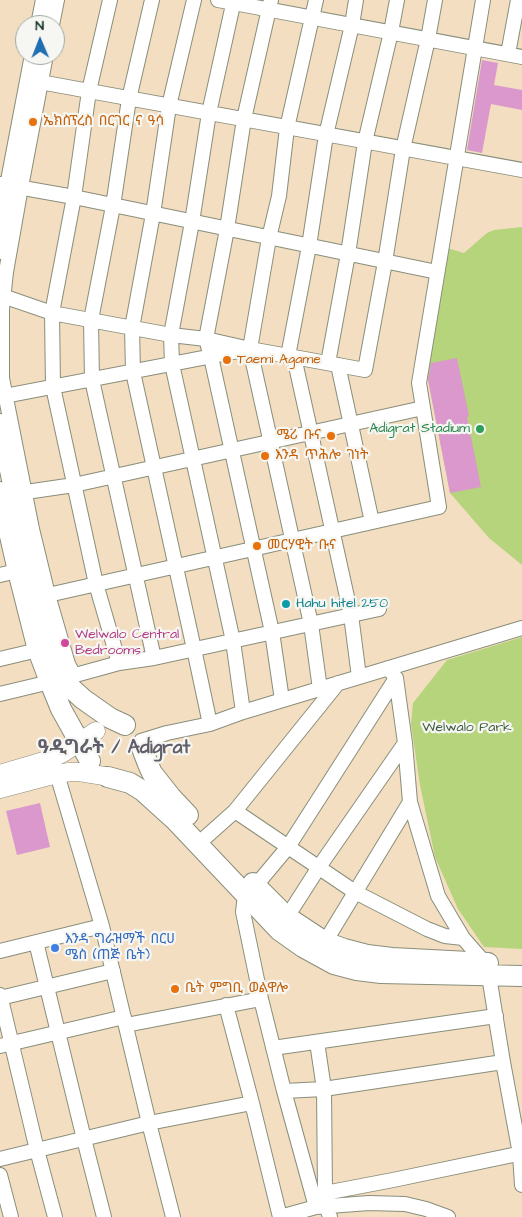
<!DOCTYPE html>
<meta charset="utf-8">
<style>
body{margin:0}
#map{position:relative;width:522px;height:1217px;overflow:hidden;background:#f3dec1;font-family:"Architects Daughter",sans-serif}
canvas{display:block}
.north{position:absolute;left:15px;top:15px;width:50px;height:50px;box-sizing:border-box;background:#f6f6f2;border:1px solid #a0aca6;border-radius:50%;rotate:359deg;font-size:14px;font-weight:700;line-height:20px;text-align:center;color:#1f3d34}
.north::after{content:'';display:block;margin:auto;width:18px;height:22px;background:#1f6fb2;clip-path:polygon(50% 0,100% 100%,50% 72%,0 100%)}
</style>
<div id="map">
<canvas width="522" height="1217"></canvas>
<div class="north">N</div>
</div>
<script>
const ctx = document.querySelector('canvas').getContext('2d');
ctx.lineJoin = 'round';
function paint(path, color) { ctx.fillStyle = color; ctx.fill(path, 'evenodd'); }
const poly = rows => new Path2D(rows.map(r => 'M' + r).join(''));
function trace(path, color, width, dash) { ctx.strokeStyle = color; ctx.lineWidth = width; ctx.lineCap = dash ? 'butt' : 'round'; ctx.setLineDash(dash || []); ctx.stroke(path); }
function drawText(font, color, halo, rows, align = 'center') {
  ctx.font = font + ' "Architects Daughter","Noto Sans Ethiopic",sans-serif'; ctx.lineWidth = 4.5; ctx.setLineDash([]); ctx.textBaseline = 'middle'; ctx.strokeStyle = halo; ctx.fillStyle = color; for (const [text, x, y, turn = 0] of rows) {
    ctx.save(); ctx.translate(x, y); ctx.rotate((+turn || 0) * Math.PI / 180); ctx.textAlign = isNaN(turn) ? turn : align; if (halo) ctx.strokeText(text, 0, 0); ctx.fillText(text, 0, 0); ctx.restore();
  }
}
paint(poly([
 [522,227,522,565,489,538,450,493,425,364,444,247,464,253,487,233,494,230],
 [522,637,522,949,484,947,458,909,435,857,420,785,411,724,413,703,447,660]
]), '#b5d47b');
paint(poly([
 [482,60,498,63,494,85,522,90,522,110,491,104,482,153,467,150],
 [457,358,469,416,467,417,481,487,450,493,428,380,431,363],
 [40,803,50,847,17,855,6,811]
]), '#db98cc');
const minor = poly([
 [110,0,89,91,74,197,52,313,53,387,96,584,119,663],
 [152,0,129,99,113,206,91,320,92,380,154,658],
 [194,0,169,106,153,214,132,328,133,372,194,649,210,724],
 [218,0,522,57],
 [234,0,209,113,192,222,171,335,172,364,233,641,243,712],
 [271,0,244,119,227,229,206,339,211,357,272,632,282,700],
 [316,0,287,128,279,196,269,238,250,349,311,624,320,689],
 [52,25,57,0],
 [508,54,518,0],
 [46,55,21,187,6,272,2,309,2,378,32,529,48,595,68,664,74,675],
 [40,82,522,170],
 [0,184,74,197,437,272],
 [0,295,52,313,171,335,206,339,250,349,365,370,385,262,403,149,428,39,435,0],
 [288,356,309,246,326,135,352,25,356,0],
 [294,357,351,615,359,677],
 [328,363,348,254,365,142,391,32,397,0],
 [338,365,372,522],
 [0,397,244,350],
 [26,492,74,485,423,408],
 [0,575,26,569],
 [48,595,439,507,419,383,483,0],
 [0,659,38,650],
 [388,668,396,678,405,743,410,802,438,896,463,938,484,962,489,976,503,1062,520,1154,522,1185],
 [0,694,50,682,119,663,154,658,379,609],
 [141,741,167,733,210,724,243,712,522,628],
 [57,774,102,926,149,1123,173,1217],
 [235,811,355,892,427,929,445,936,463,938],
 [198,844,235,811,338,683],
 [287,917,319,867,405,743],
 [36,942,84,1139,104,1217],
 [325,942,410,802],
 [0,951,102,926],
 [0,995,37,1150,55,1217],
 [0,998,113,971],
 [226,1005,252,1103,280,1217],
 [126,1025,261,999],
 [317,1042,324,1089,325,1193,326,1205,330,1217],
 [0,1046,124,1017],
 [273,1048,496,1016],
 [284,1091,324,1089,503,1062],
 [0,1159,149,1123,252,1103],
 [0,1175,11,1217],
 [325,1193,393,1180,522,1153],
 [316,1207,284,1091,261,999,243,912,244,903,247,896,288,847,396,678],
 [280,1217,316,1207,369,1203,405,1204,426,1209,448,1217]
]);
const major = poly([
 [0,774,50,759,63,753,96,731],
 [0,789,57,774,69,772,79,772,104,776]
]);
const highway = poly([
 [41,25,46,0],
 [0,249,10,186,35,55],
 [0,424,31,567,53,651,58,668,72,689,83,699,110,718,125,725],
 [0,492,18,571,38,650,50,682,61,709,90,761],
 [143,751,148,764,152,773,171,797,188,815],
 [108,777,130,783,143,791,174,819,279,930,303,947,334,964,357,970,381,973,522,976],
 [253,883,287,917,325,942,344,949,367,955,392,958,488,963]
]);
trace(minor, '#898e7a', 16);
trace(major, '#898e7a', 19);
trace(highway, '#898e7a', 22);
trace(minor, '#fff', 14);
trace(major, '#fff', 18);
trace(highway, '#fff', 20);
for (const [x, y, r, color] of [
 [33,122,5,"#e8710a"],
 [227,360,5,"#e8710a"],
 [480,429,5,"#2e9e5b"],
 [331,436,5,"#e8710a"],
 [265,456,5,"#e8710a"],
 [257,546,5,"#e8710a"],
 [286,604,5,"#0f9aa8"],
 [65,643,5,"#d1479c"],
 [55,948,5,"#3f7fe0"],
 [175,989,5,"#e8710a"]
]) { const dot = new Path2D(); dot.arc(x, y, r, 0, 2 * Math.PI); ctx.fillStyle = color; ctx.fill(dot); trace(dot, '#f6f6f2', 2); }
drawText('14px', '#c56008', '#f6f6f2', [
 ["ኤክስፕረስ በርገር ና ዓሳ",43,122],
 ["Taemi Agame",237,360],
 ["ሜሪ ቡና",321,436,"right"],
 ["እንዳ ጥሕሎ ገነት",275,456],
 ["መርሃዊት ቡና",267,546],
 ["ቤት ምግቢ ወልዋሎ",185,989]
], 'left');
drawText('14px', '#27864d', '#f6f6f2', [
 ["Adigrat Stadium",470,429]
], 'right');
drawText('14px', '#0d838f', '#f6f6f2', [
 ["Hahu hitel 250",296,604]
], 'left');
drawText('14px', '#b23c85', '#f6f6f2', [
 ["Welwalo Central",75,635],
 ["Bedrooms",75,651]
], 'left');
drawText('14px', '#3d5b42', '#f6f6f2', [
 ["Welwalo Park",467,728]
]);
drawText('14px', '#366cbe', '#f6f6f2', [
 ["እንዳ ግራዝማች በርሀ",65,940],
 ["ሜስ (ጠጅ ቤት)",65,956]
], 'left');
drawText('bold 19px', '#615d69', '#f6f6f2', [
 ["ዓዲግራት / Adigrat",114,749]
]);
</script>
